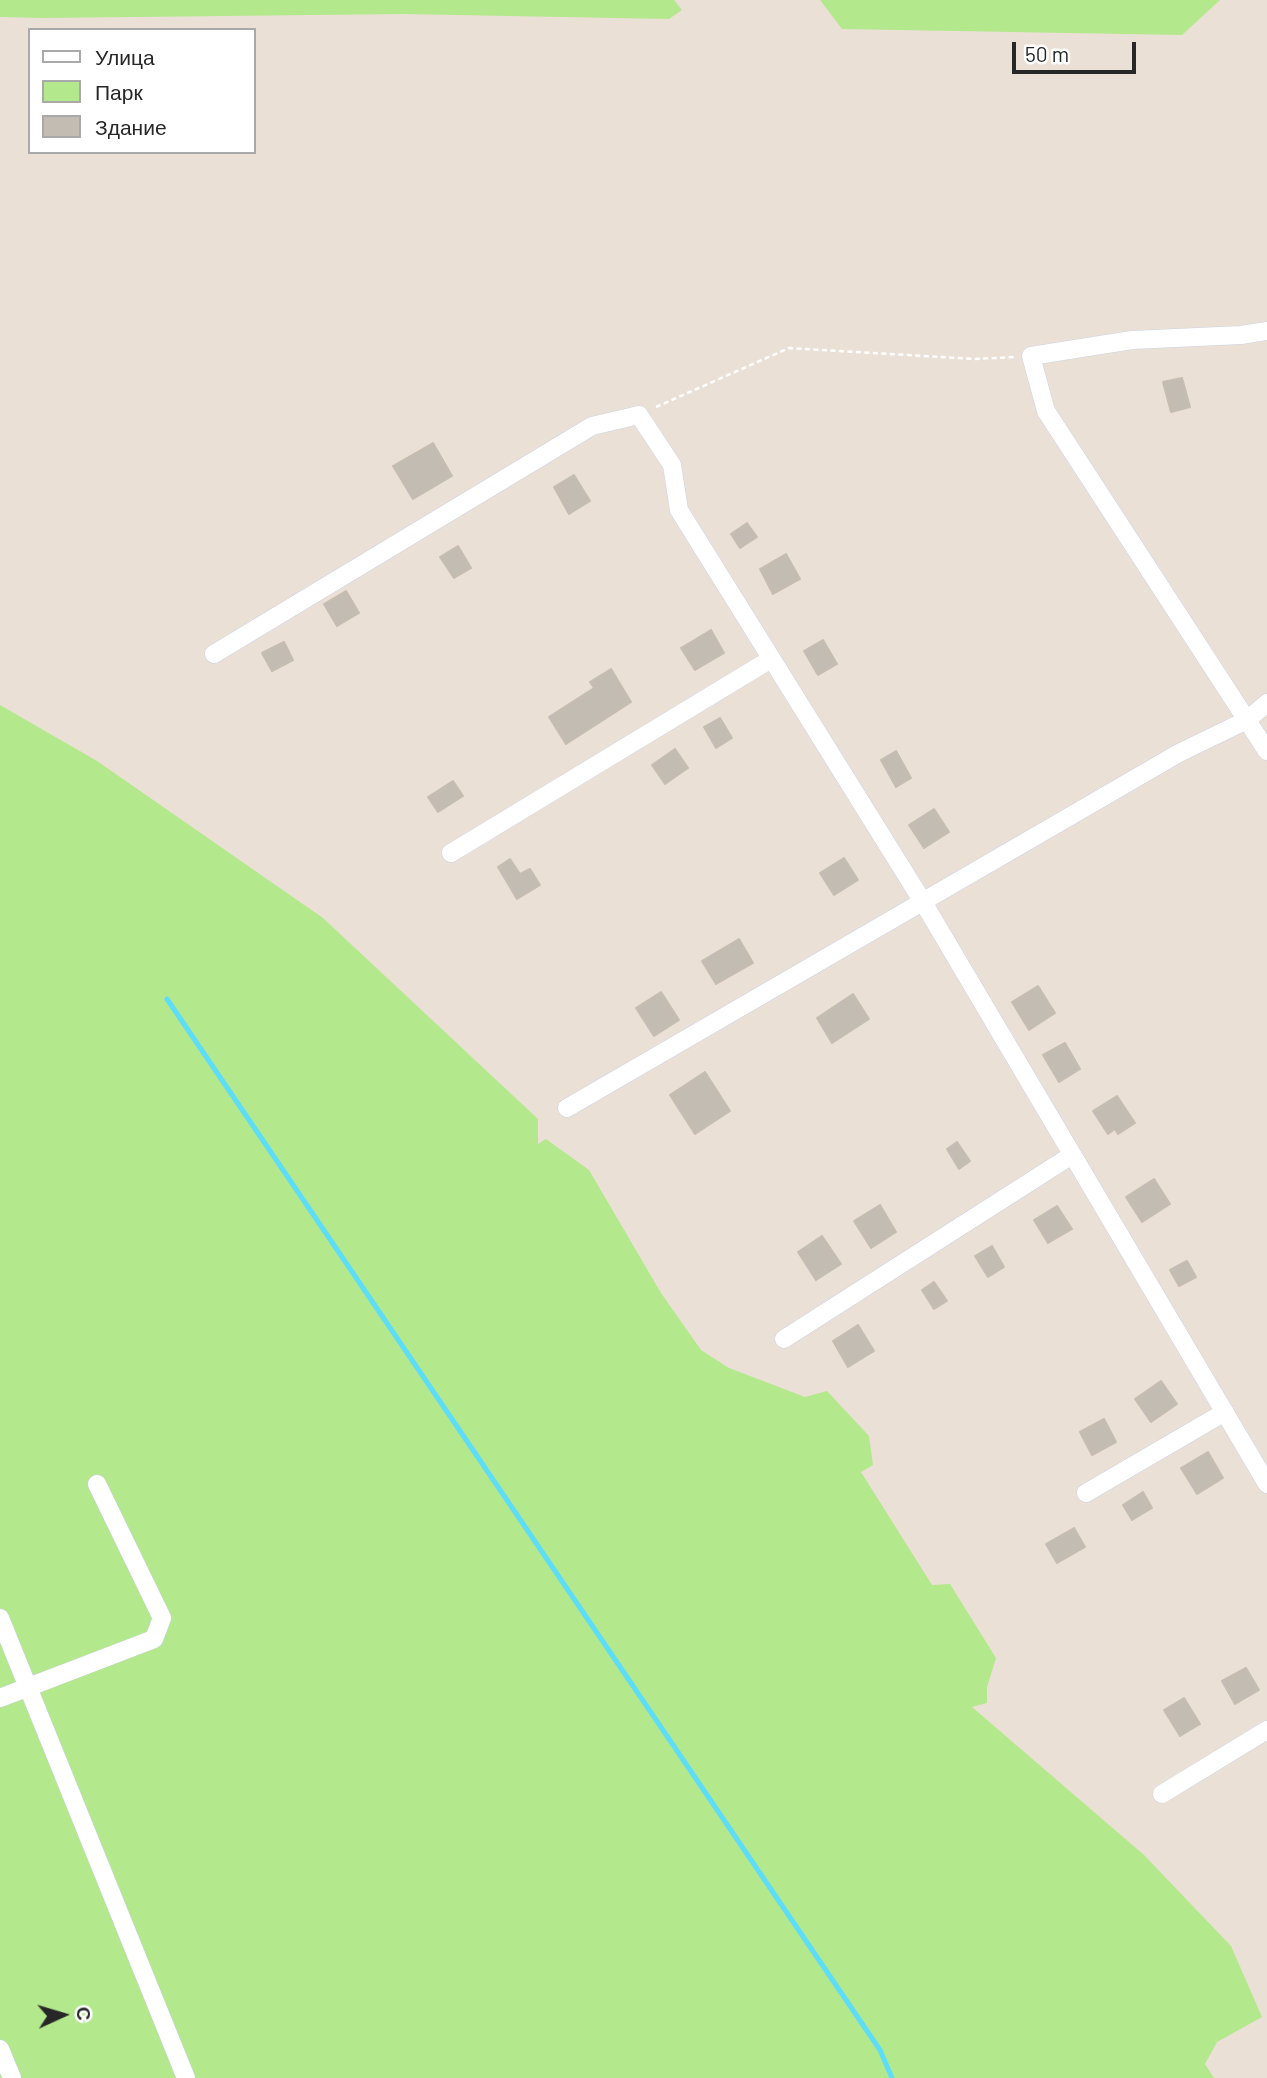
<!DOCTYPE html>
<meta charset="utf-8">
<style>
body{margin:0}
#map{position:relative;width:1267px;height:2078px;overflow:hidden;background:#ebe0d6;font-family:Barlow,sans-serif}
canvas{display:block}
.legend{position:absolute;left:28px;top:28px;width:228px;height:126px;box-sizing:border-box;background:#fff;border:2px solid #a9a9a9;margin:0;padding:9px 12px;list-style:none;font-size:21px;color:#272727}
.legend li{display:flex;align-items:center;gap:14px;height:35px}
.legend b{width:35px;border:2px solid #a9a9a9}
.north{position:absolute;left:28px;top:1980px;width:70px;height:70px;-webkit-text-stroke:5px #fff;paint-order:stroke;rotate:86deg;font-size:19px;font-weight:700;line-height:28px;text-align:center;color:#272727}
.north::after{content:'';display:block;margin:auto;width:24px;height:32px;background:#272727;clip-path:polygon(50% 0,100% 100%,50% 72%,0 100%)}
.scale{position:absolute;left:1012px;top:42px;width:124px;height:32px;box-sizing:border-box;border:4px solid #272727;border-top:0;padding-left:9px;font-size:21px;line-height:24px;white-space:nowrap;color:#272727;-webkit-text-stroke:5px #fff;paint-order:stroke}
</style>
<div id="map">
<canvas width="1267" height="2078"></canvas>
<ul class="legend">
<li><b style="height:9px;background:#fff"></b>Улица</li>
<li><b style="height:19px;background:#b3e88c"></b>Парк</li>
<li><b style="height:19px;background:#c2bcb3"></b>Здание</li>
</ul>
<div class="north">С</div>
<div class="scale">50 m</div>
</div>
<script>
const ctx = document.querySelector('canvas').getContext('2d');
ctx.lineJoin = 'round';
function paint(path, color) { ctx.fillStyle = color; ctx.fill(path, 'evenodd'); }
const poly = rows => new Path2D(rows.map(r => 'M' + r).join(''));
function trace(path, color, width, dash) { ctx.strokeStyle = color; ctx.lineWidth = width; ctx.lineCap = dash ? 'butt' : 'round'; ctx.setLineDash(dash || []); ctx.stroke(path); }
paint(poly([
 [0,0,674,0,682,10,669,19,403,14,44,18,0,17],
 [820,0,1220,0,1182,35,842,29],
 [0,705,97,761,323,918,538,1119,538,1144,546,1139,589,1170,661,1293,701,1350,729,1368,805,1397,827,1391,869,1436,873,1465,861,1472,932,1585,950,1584,996,1658,987,1687,987,1703,972,1707,1144,1855,1231,1946,1262,2017,1217,2042,1205,2064,1214,2078,0,2078]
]), '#b3e88c');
trace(poly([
 [167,999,880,2050,892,2078]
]), '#5eddf9', 5);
const building = poly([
 [1182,378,1190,407,1171,412,1163,382,1182,378],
 [433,443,452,476,413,499,393,466,433,443],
 [574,475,590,501,569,514,554,487,574,475],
 [747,523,757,537,740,548,731,534,747,523],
 [458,546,471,568,454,578,440,557,458,546],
 [786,554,800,579,773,594,760,569,786,554],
 [346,591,359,613,337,626,324,604,346,591],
 [711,630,724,653,695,670,681,648,711,630],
 [823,640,837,664,818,675,804,651,823,640],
 [284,642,293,660,272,671,262,653,284,642],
 [611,669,631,702,566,744,549,717,594,688,590,682,611,669],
 [720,718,732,738,716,748,704,727,720,718],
 [675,749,688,768,665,784,652,765,675,749],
 [896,751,911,778,896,787,881,760,896,751],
 [453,781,463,796,438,812,428,797,453,781],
 [934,809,949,832,924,848,909,825,934,809],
 [844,858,858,880,834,895,820,873,844,858],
 [510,859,520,874,530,869,540,885,517,899,498,867,510,859],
 [739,939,753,963,716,984,702,961,739,939],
 [1038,986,1055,1013,1029,1030,1012,1002,1038,986],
 [661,992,679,1020,654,1036,636,1008,661,992],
 [853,994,869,1019,832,1043,817,1018,853,994],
 [1065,1043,1080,1069,1059,1082,1043,1055,1065,1043],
 [705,1072,730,1111,695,1134,670,1095,705,1072],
 [1117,1096,1135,1123,1118,1134,1115,1129,1108,1134,1093,1111,1117,1096],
 [957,1142,970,1161,959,1169,947,1149,957,1142],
 [1154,1179,1170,1204,1142,1222,1126,1197,1154,1179],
 [880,1205,896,1232,871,1248,854,1221,880,1205],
 [1057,1206,1072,1229,1048,1243,1034,1220,1057,1206],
 [822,1236,841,1264,816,1280,798,1252,822,1236],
 [992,1246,1004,1267,988,1277,975,1256,992,1246],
 [1187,1261,1196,1277,1179,1286,1170,1270,1187,1261],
 [934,1282,947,1301,934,1309,922,1290,934,1282],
 [858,1325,874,1351,848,1367,833,1341,858,1325],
 [1161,1381,1177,1404,1151,1422,1135,1399,1161,1381],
 [1104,1419,1116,1442,1092,1455,1080,1432,1104,1419],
 [1208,1452,1223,1478,1197,1494,1181,1468,1208,1452],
 [1143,1492,1152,1508,1132,1520,1123,1505,1143,1492],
 [1074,1528,1085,1547,1057,1563,1046,1544,1074,1528],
 [1246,1668,1259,1690,1235,1704,1222,1681,1246,1668],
 [1184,1698,1200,1724,1180,1736,1164,1710,1184,1698]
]);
paint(building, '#c2bcb3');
trace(building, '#c6bdb0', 2);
const minor = poly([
 [1267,331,1241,335,1132,340,1031,356,1046,411,1267,751],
 [214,654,592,426,639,415,672,465,679,510,923,902,1267,1484],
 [451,853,771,659],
 [567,1108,1179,753,1247,720,1267,703],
 [784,1339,1072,1155],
 [1086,1493,1225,1412],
 [0,1618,186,2078],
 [0,1698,154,1639,162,1618,97,1484],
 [1162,1794,1267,1730],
 [0,2049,12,2078]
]);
trace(minor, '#ccd2e2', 19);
trace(poly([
 [656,407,789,348,975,359,1014,357]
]), '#fff', 2.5, [5, 3.5]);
trace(minor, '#fff', 18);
</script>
